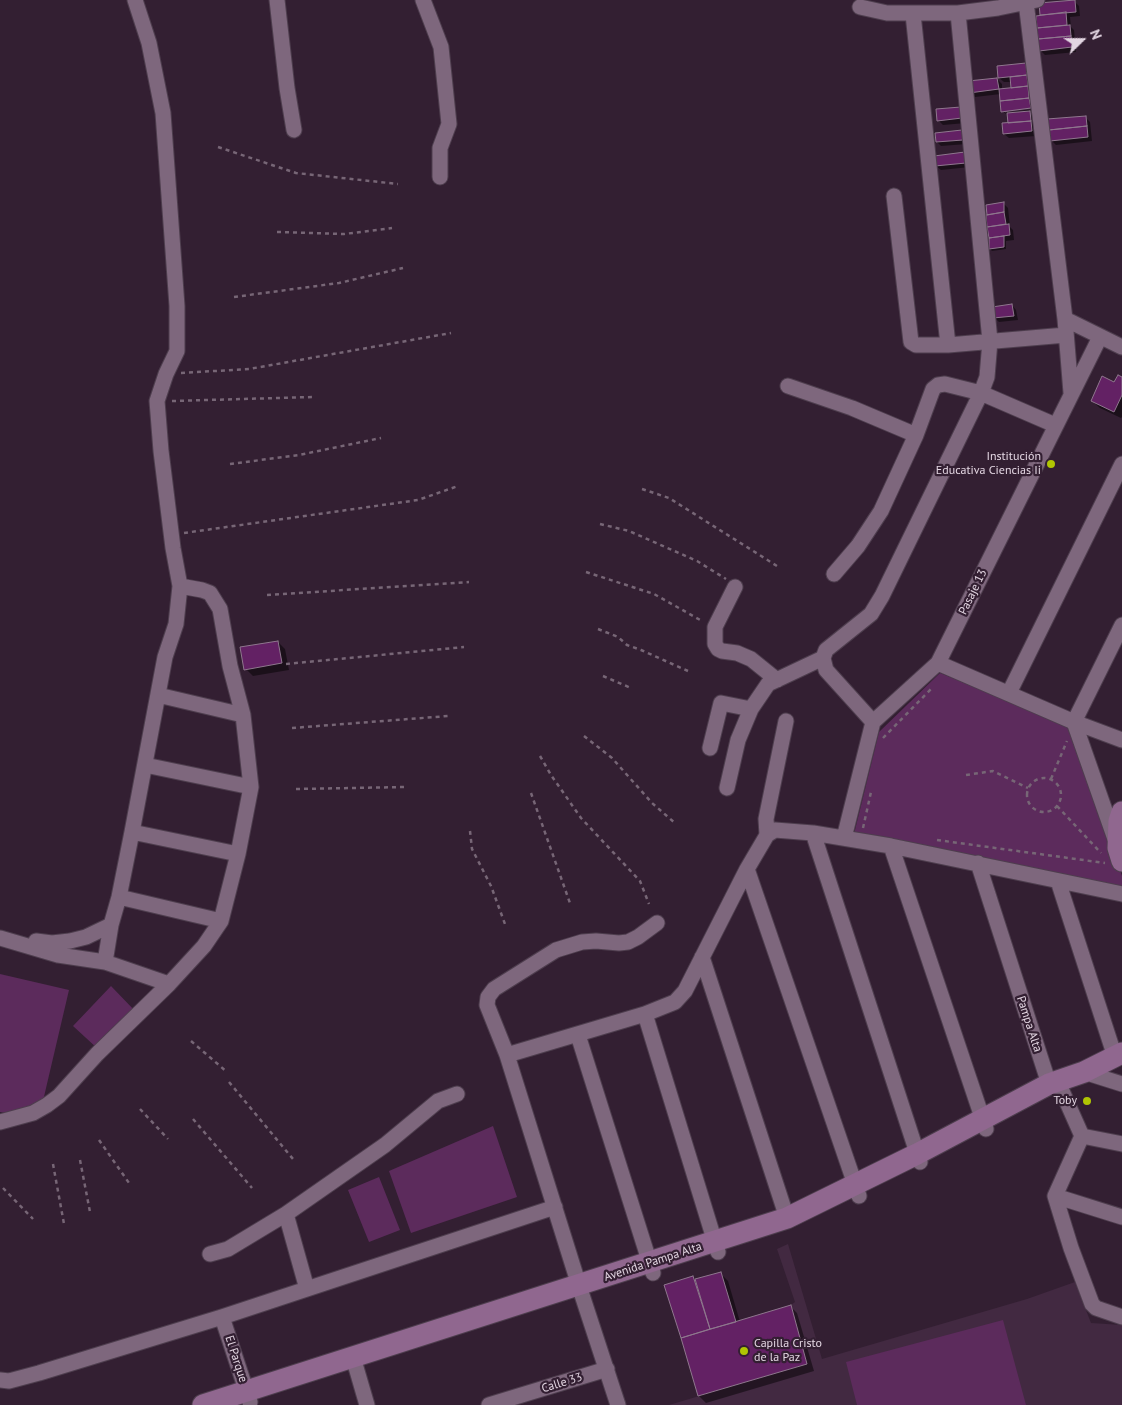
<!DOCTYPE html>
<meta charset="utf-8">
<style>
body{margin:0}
#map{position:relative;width:1122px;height:1405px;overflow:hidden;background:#331f32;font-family:"PT Sans",sans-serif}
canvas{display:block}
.north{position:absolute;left:1057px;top:15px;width:50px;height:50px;-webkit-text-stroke:4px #331f32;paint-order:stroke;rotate:68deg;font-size:14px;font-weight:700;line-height:20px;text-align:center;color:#e3d6e2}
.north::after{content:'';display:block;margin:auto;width:18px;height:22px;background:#e3d6e2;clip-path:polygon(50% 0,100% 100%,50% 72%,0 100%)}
</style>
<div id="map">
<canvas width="1122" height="1405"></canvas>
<div class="north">N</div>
</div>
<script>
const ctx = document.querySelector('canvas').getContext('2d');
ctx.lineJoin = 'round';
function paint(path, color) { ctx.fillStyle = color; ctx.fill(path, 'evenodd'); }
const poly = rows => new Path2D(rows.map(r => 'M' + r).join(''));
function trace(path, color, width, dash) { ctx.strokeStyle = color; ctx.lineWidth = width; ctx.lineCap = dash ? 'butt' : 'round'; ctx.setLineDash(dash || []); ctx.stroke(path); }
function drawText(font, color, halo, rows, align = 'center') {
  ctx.font = font + ' "PT Sans",sans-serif'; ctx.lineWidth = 4.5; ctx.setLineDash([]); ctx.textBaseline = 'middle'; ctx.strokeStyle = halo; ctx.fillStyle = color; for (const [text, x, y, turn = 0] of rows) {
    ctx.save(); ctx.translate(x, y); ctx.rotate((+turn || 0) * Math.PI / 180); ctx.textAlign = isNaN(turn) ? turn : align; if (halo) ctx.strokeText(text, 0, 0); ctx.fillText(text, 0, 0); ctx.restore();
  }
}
paint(poly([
 [788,1244,822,1359,1027,1299,1075,1282,1091,1323,1122,1325,1122,1405,669,1405,807,1364,791,1305,795,1302,777,1249]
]), '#422941');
paint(poly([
 [940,673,1074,727,1122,876,1122,887,854,834,879,732],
 [0,974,69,990,39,1118,0,1112],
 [111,986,136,1012,98,1049,73,1026],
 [493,1126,517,1197,411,1233,389,1171],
 [379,1177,400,1230,369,1242,348,1190],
 [1003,1320,1026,1405,857,1405,846,1362]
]), '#5c2b5c');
paint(poly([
 [1074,1,1079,6,1080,16,1070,17,1071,27,1074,30,1076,52,1045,55,1040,50,1037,17,1041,16,1040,4],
 [1025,64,1030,69,1034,107,1005,110,1005,113,1034,109,1035,113,1030,113,1034,117,1036,136,1009,138,1004,134,1010,124,1009,116,1002,111,1001,94,975,97,970,92,997,79,1002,84,1002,90,1012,89,1011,82,1004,82,999,78],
 [965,113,966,123,943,125,938,120],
 [1085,117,1090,122,1092,141,1056,145,1051,140],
 [962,131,967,144,941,146,937,142],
 [965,153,970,167,941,170,936,166],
 [1004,204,1008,208,1010,227,1013,230,1014,240,1006,241,1006,249,992,251,990,249,990,239,992,239,990,238,987,206],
 [1012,305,1016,310,1018,320,999,322,994,317],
 [1122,378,1122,417,1121,418,1100,408,1092,401],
 [278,642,285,649,289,670,253,676,246,669],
 [720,1273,728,1281,740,1322,790,1306,797,1313,814,1371,706,1403,699,1396,666,1286,693,1278,696,1281]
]), '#0007');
const building = poly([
 [1075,0,1076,12,1040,15,1039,3,1075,0],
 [1066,12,1067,25,1037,28,1036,16,1066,12],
 [1070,25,1071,36,1038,39,1037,28,1070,25],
 [1071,36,1072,47,1039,51,1038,39,1071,36],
 [1026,63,1027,75,998,78,997,66,1026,63],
 [1027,75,1028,86,1011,88,1010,77,1027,75],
 [997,78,999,89,969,93,968,81,997,78],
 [1028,86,1029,98,1000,101,999,89,1028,86],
 [1029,98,1031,108,1001,112,1000,101,1029,98],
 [961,107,962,118,937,121,936,109,961,107],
 [1030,111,1031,121,1008,123,1007,113,1030,111],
 [1086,116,1087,126,1049,130,1047,119,1086,116],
 [1031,121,1032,131,1003,134,1002,123,1031,121],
 [1087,126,1088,137,1050,141,1049,130,1087,126],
 [962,130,963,140,936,142,935,133,962,130],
 [965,152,966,163,935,166,934,156,965,152],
 [1004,202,1004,212,987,215,986,205,1004,202],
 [1004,212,1006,224,987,227,986,215,1004,212],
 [1009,224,1010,235,989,238,987,227,1009,224],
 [1004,236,1004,247,989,249,989,238,1004,236],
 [1012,304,1014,316,993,318,992,307,1012,304],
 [1118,375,1122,377,1122,395,1114,412,1091,401,1102,376,1114,382,1118,375],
 [278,641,282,663,244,670,240,647,278,641],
 [721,1272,736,1322,710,1329,695,1279,721,1272],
 [693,1276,710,1329,681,1338,664,1285,693,1276],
 [791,1305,807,1364,698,1396,681,1338,791,1305]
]);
paint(building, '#632164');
trace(building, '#8f778e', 1);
const street = poly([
 [277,0,287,88,294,130],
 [423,0,441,47,449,124,440,148,440,177],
 [1026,2,1065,319,1071,393],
 [860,7,887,13,958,13,998,8,1037,0],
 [913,14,948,345],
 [894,196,911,342,916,345,948,345,1066,335],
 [1065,319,1122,347],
 [788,386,852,408,916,435],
 [834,574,858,546,881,511,916,435,933,389,938,385,945,384,981,393,1055,425],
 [735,587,715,627,715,644,718,649,722,651,737,653,751,659,777,680],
 [938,663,1074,722,1122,740],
 [1009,693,1122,464],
 [158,695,243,715],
 [873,722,826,670,823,658,826,650,871,614,882,596,981,393,987,377,990,341,958,13],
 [710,748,721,703,751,709],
 [145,765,251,787],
 [727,788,738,740,751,709,768,684,823,658],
 [132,832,238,854],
 [813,833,920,1162],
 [767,835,766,819,786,721],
 [844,838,873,722,938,663,1100,337],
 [1115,839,1074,722,1122,625],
 [891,846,986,1129],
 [978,863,1049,1084,1062,1091,1082,1136,1122,1144],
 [747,869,859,1196],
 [1058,881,1115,1057],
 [119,897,221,921],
 [0,938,58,955,105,962,169,984],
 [36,941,52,943,70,941,86,937,111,925],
 [702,957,787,1218],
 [105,962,111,925,119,897,132,832,165,657,176,624,180,586,173,548,161,451,157,401,166,374,177,351,177,306,163,113,149,43,135,0],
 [645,1014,718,1252],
 [578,1035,653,1273],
 [507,1055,645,1014,675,1002,685,991,747,869,767,835,775,830,813,833,891,846,1122,894],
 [1084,1072,1122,1084],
 [0,1122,33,1113,47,1105,59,1096,97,1054,169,984,204,946,221,921,238,854,251,787,243,715,230,666,220,609,210,593,202,590,180,586],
 [1082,1136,1055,1196,1071,1248,1092,1304,1096,1308,1122,1317],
 [1055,1196,1122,1217],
 [286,1214,307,1289],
 [210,1254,228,1249,286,1214,385,1145,438,1101,457,1094],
 [222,1317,250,1402],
 [353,1357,367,1405],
 [0,1380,9,1381,39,1373,222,1317,555,1207],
 [489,1405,607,1369],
 [618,1405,582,1295,507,1055,487,1005,488,997,494,989,556,950,582,942,596,941,619,943,628,942,638,937,657,923]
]);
const secondary = poly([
 [1122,812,1119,821,1118,848,1122,861],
 [203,1405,787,1218,917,1154,1049,1084,1084,1072,1122,1053]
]);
trace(street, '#4e3e4e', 17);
trace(secondary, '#4e3e4e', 23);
trace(poly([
 [218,147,296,173,398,184],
 [277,232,344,234,392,228],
 [234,297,339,283,403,268],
 [181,373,249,369,451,333],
 [172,401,313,397],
 [230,464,299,455,381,438],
 [642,489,669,498,777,566],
 [600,524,629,531,697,561,726,579],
 [184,533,418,500,458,486],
 [586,572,654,594,702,621],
 [267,595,469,582],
 [598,629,618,637,627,645,641,650,688,671],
 [286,664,464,647],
 [603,676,631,688],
 [292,728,448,716],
 [584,736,612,758,652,803,676,824],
 [883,738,932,688],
 [540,756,551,775,581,818,640,881,649,904],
 [966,775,993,771,1028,788],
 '1027 795a17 17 0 1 1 34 0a17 17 0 1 1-34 0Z',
 [1051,779,1067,741],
 [296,789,406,787],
 [531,793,571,906],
 [1057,806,1101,853],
 [863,828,871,792],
 [470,831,472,849,491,886,505,924],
 [937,840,1105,863],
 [191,1041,227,1072],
 [229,1082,293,1159],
 [140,1109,168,1139],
 [193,1119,252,1188],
 [99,1140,129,1183],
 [80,1160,90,1212],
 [53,1164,64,1224],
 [3,1188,33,1219]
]), '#776676', 2.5, [4, 4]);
trace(street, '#7e677d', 15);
trace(secondary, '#90678f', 21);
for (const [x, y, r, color] of [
 [1051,464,5,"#b0c503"],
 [1087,1101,5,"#b0c503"],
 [744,1351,5,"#b0c503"]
]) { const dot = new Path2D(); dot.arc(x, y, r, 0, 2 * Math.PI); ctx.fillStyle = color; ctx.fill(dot); trace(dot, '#331f32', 2); }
drawText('12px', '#e3d6e2', '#331f32', [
 ["Institución",1041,457],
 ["Educativa Ciencias Ii",1041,471],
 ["Toby",1077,1101],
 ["Capilla Cristo",754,1344,"left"],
 ["de la Paz",754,1358,"left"]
], 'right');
drawText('12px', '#e3d6e2', '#331f32', [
 ["Pasaje 13",973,592,-64],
 ["Pampa Alta",1029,1024,72],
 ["Avenida Pampa Alta",653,1262,-18],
 ["El Parque",236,1359,72],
 ["Calle 33",562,1383,-17]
]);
</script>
